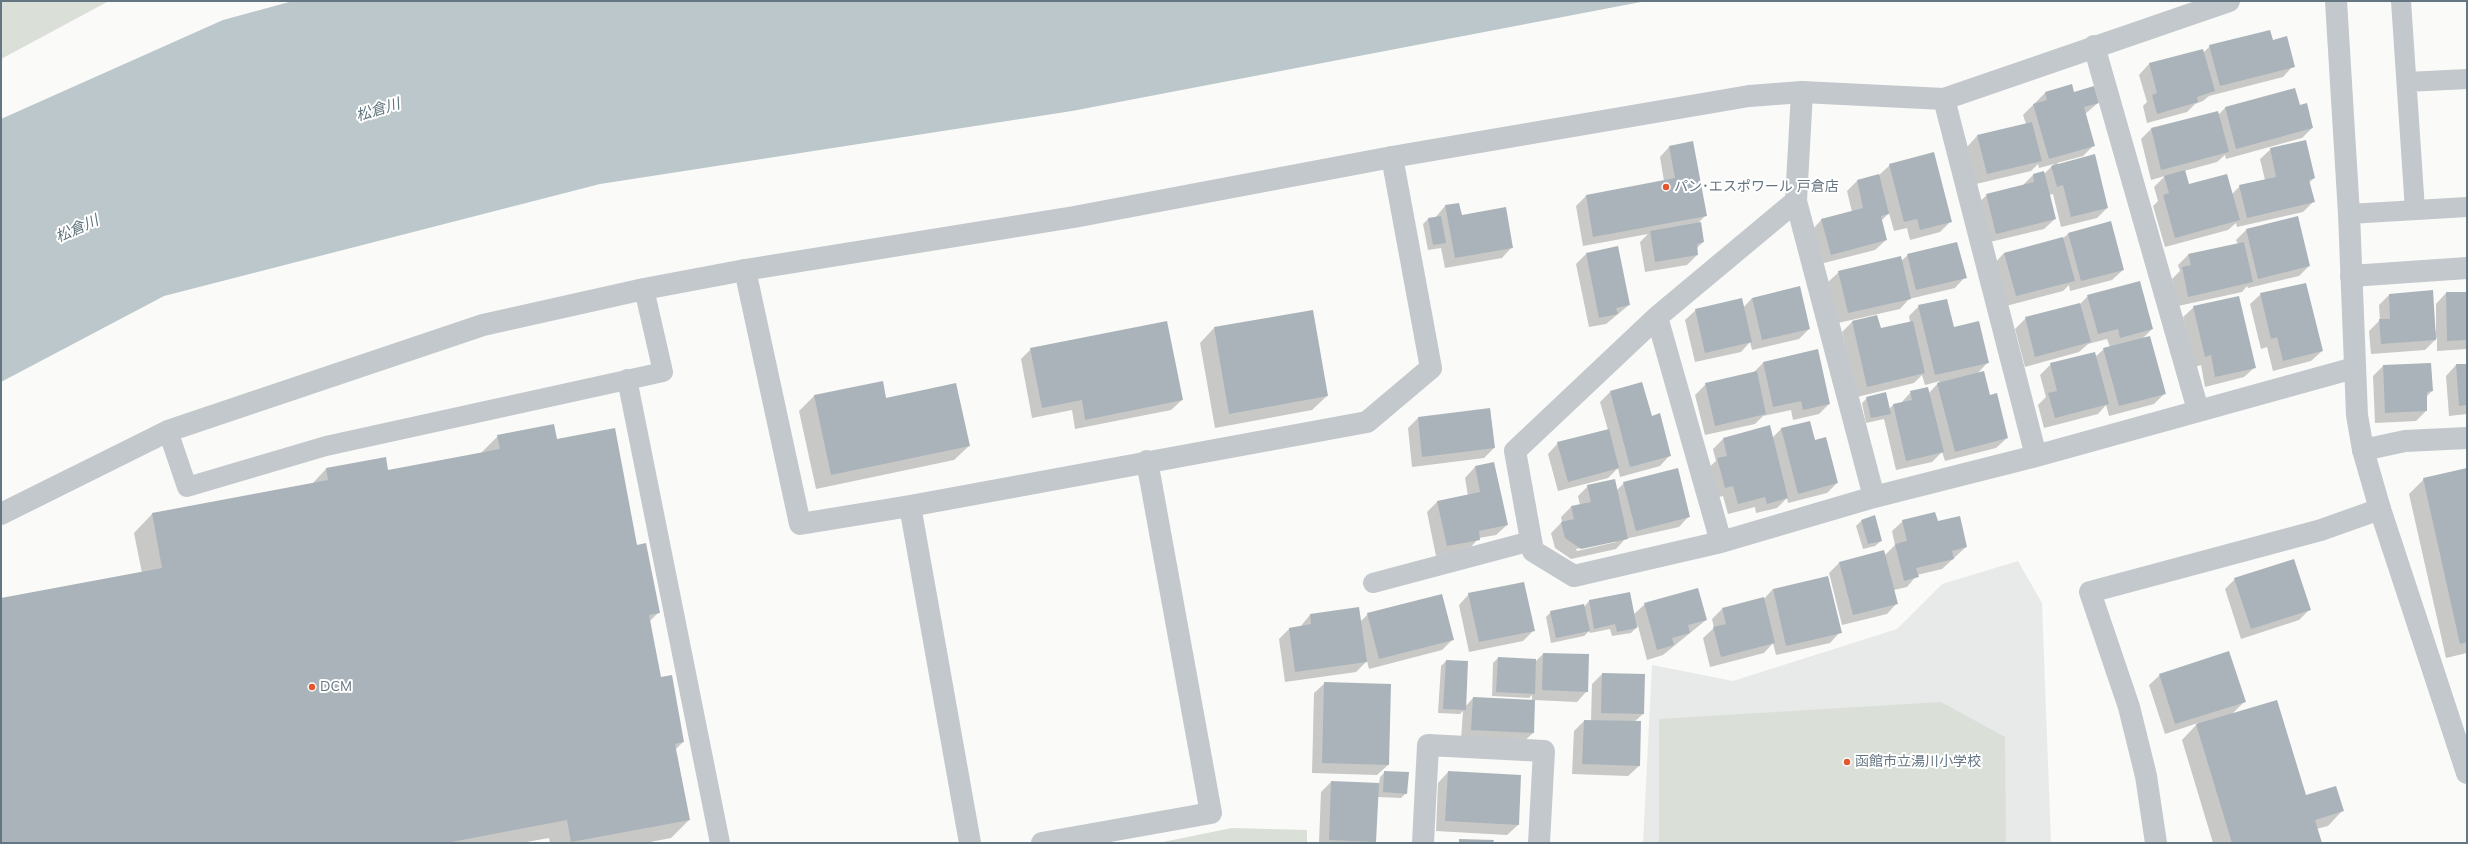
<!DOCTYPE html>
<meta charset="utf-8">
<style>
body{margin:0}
#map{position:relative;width:2468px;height:844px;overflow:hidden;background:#fafaf8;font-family:Mulish,sans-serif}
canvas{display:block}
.frame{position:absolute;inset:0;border:2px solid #657683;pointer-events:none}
</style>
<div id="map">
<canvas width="2468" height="844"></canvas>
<div class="frame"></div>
</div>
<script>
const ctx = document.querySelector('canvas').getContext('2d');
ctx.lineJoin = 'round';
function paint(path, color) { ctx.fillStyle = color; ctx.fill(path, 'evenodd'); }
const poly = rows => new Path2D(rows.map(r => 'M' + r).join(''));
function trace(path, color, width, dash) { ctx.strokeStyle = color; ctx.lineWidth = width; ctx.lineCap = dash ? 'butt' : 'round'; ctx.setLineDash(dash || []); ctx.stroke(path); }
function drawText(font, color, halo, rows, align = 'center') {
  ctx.font = font + ' Mulish,"Noto Sans JP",sans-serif'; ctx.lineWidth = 4; ctx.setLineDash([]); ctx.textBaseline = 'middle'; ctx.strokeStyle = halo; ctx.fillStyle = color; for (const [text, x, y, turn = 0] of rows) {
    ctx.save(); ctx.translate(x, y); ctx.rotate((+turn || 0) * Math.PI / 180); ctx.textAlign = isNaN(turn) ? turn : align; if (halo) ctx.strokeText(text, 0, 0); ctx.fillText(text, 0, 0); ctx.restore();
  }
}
paint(poly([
 [2018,561,2042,603,2051,843,1643,843,1652,665,1733,681,1897,629,1942,584]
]), '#e8e9e9');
paint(poly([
 [1,1,109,1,1,59],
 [1941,702,2005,737,2006,843,1659,843,1659,719],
 [1232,828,1307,830,1307,843,1158,843]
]), '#dadfd7');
paint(poly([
 [293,1,1646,1,1072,111,600,184,164,296,1,382,1,119,223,20]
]), '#bbc7cb');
paint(poly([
 [2272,41,2293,66,2283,77,2209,96,2203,101,2195,104,2187,112,2147,123,2143,106,2147,102,2139,75,2149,64,2203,53,2210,46],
 [2295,90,2299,106,2312,128,2302,138,2226,159,2225,155,2217,162,2184,171,2188,186,2232,194,2240,186,2265,180,2260,159,2271,149,2314,178,2309,183,2313,202,2303,212,2237,227,2236,223,2228,230,2165,247,2153,206,2158,201,2154,187,2165,176,2151,180,2141,139,2151,129,2217,112,2218,115,2225,108],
 [2045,93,2074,93,2098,103,2085,114,2093,146,2083,156,2057,163,2107,208,2097,218,2061,227,2053,194,2049,195,2055,219,2044,229,1986,243,1976,205,1987,195,2023,185,2033,175,2043,172,2044,174,2054,164,2039,168,2038,164,2031,171,1976,184,1967,147,1977,136,2026,124,2023,115],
 [1670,146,1706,215,1697,224,1703,242,1696,249,1697,255,1687,265,1645,272,1640,242,1648,234,1583,246,1576,206,1586,196,1664,181,1660,157],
 [1890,165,1950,222,1940,232,1910,240,1907,228,1894,231,1889,213,1881,221,1886,240,1875,250,1820,264,1812,230,1822,219,1852,212,1847,191,1857,181,1878,176],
 [1458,204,1461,216,1512,247,1502,258,1445,268,1441,248,1428,250,1423,224,1428,219,1435,218,1445,206],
 [2111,223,2123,270,2112,280,2070,291,2069,285,2063,291,2006,306,1994,264,2004,253,2062,239,2068,234],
 [2247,229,2309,266,2299,276,2248,288,2247,286,2242,292,2178,306,2172,279,2180,271,2178,265,2188,255,2238,244,2236,240],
 [1586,254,1629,305,1606,324,1589,327,1576,264],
 [1908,255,1965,277,1955,288,1909,299,1900,309,1838,323,1828,282,1839,272,1901,261],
 [2446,293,2467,293,2467,349,2437,351,2437,338,2425,350,2371,354,2369,331,2380,320,2379,305,2389,295,2435,331,2436,331,2436,304],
 [2261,294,2322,351,2311,361,2273,371,2267,347,2261,349,2250,304],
 [2088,296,2152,329,2142,339,2164,394,2154,404,2109,416,2106,405,2098,414,2044,428,2038,405,2046,397,2040,375,2051,364,2095,357,2104,349,2110,347,2107,339,2088,344,2079,352,2025,367,2015,329,2026,318,2079,305],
 [1752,298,1809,329,1799,339,1752,350,1750,342,1741,352,1695,362,1685,320,1696,310,1743,308],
 [1919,306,1953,328,1988,362,1977,374,2007,438,1996,448,1945,461,1942,452,1932,462,1896,470,1884,419,1866,423,1862,403,1867,398,1889,409,1893,405,1901,403,1911,392,1929,393,1940,381,1925,385,1922,375,1914,383,1857,397,1842,332,1852,322,1880,329,1910,322,1909,316],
 [2194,307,2255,367,2244,377,2205,387,2201,365,2195,367,2183,317],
 [1214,328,1327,396,1312,410,1215,428,1200,343],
 [1031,349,1182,400,1171,410,1075,429,1072,410,1032,418,1021,359],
 [1817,351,1829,404,1819,414,1793,420,1791,410,1763,416,1755,424,1705,435,1695,395,1706,384,1753,373,1763,363],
 [2456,365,2467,365,2467,414,2449,416,2446,376],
 [2383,366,2432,391,2426,397,2426,411,2416,421,2375,423,2373,376],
 [882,383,886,399,969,446,954,460,816,489,799,411,814,396],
 [1610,392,1651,417,1670,455,1660,466,1620,477,1618,468,1608,478,1558,491,1548,454,1558,443,1608,430,1600,402],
 [1490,409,1494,448,1484,458,1412,467,1408,428,1418,418],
 [1809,422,1815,441,1837,483,1827,493,1788,503,1787,498,1777,508,1756,513,1755,507,1728,514,1723,496,1715,498,1707,469,1716,461,1713,449,1723,439,1772,438,1781,429],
 [498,436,556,440,637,546,658,613,650,621,660,678,683,742,675,750,689,820,671,838,645,843,550,843,549,838,521,843,1,843,1,599,142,573,134,533,152,514,311,485,326,469,387,471,480,454],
 [1494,464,1507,525,1496,535,1479,538,1469,549,1436,556,1427,512,1437,502,1468,496,1465,478,1475,467],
 [2467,469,2467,653,2446,658,2409,494,2424,479],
 [1624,483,1689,516,1679,527,1625,539,1616,549,1571,559,1555,548,1551,533,1562,522,1561,517,1571,507,1580,505,1578,496,1588,486,1616,491],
 [1616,540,1616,542,1577,551,1576,549],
 [1861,521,1881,541,1875,546,1863,549,1856,526],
 [1903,521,1937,522,1966,547,1942,569,1917,575,1907,587,1894,590,1897,603,1887,614,1842,625,1829,573,1839,563,1884,556,1895,545,1892,531],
 [2235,579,2309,610,2299,620,2241,639,2225,589],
 [1773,589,1840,632,1830,643,1776,655,1773,643,1764,653,1710,667,1703,638,1714,628,1712,619,1722,609,1763,600],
 [1629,593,1633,615,1645,604,1706,620,1663,655,1647,660,1638,626,1631,633,1612,636,1610,629,1590,633,1589,631,1584,636,1551,643,1546,617,1551,612,1584,607,1589,601],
 [1469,594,1534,630,1523,641,1469,652,1459,605],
 [1368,614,1452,640,1442,650,1369,669,1367,661,1356,672,1285,682,1279,639,1290,628,1300,627,1310,615,1360,622],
 [1543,654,1587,691,1577,702,1534,700,1533,733,1522,743,1461,740,1463,711,1460,714,1438,713,1441,666,1446,661,1465,707,1473,698,1532,701,1532,695,1529,698,1492,696,1493,663,1498,658,1535,662],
 [1602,674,1643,714,1634,722,1639,766,1628,776,1572,774,1574,731,1584,721,1591,721,1592,684],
 [2160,675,2245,701,2232,714,2306,797,2342,811,2328,826,2316,829,2321,843,2213,843,2182,740,2198,723,2165,734,2149,685],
 [1325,683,1388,765,1377,775,1312,773,1314,693],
 [1385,772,1406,793,1401,798,1377,797,1375,842,1319,843,1321,792,1331,782,1379,784,1380,777],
 [1448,772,1518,825,1507,835,1436,831,1438,783]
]), '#0003');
paint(poly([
 [2270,30,2273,40,2287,36,2295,67,2220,86,2209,45],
 [2203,49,2215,91,2197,97,2198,102,2157,114,2152,95,2157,93,2149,63],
 [2072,84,2074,92,2094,86,2099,103,2084,107,2095,146,2049,159,2033,104,2047,100,2045,92],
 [2295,88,2300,105,2307,103,2313,128,2236,149,2225,107],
 [2218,111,2229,152,2161,170,2151,128],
 [2032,122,2042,161,1987,174,1977,135],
 [2306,140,2315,178,2309,180,2315,202,2247,218,2239,185,2276,177,2270,148],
 [1693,141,1707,216,1593,237,1586,195,1675,178,1669,146],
 [1934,152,1952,222,1920,230,1917,219,1904,222,1889,164],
 [2095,154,2108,208,2071,217,2063,185,2057,187,2051,166],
 [2185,170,2189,184,2227,174,2240,220,2175,238,2163,195,2169,193,2164,176],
 [2044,171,2056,219,1996,234,1986,194,2034,182,2033,174],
 [1879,174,1889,214,1881,216,1887,240,1831,255,1821,219,1863,208,1857,180],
 [1459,203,1462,215,1506,207,1513,248,1455,258,1445,205],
 [1441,216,1446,243,1433,245,1428,218],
 [2298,216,2310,266,2258,279,2246,229],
 [2111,221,2124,270,2081,281,2068,233],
 [1701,222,1704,242,1697,244,1698,255,1655,262,1650,231],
 [2063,237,2075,281,2016,296,2004,253],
 [1957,242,1967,278,1916,290,1907,254],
 [2244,242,2253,282,2188,297,2182,267,2191,265,2188,254],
 [1618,246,1630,305,1616,308,1618,314,1599,318,1586,253],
 [1901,256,1911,299,1848,313,1838,271],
 [2140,281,2153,329,2120,338,2118,329,2098,334,2087,295],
 [2306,283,2323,351,2283,361,2277,337,2271,339,2260,293],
 [1800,286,1810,329,1762,340,1752,298],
 [2433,290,2436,340,2381,344,2379,319,2390,319,2389,294],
 [2446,292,2467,292,2467,340,2447,341],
 [2239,296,2256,368,2215,377,2211,355,2205,357,2193,306],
 [1742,298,1752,342,1705,353,1695,309],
 [1947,299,1954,327,1979,321,1989,363,1935,375,1918,305],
 [2080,303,2091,342,2035,357,2025,317],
 [1313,310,1328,396,1229,414,1214,327],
 [1877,315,1881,328,1913,321,1925,373,1867,387,1852,321],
 [1167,321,1183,400,1085,420,1082,400,1042,408,1030,348],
 [2150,336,2166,394,2119,406,2103,348],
 [1818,349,1830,404,1803,410,1801,401,1773,407,1763,362],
 [2095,352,2109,404,2055,418,2048,393,2057,391,2050,363],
 [2431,363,2433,391,2427,392,2427,411,2385,413,2383,365],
 [2456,364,2467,364,2467,405,2459,406],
 [1757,371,1766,414,1715,426,1705,383],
 [1984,371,1990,395,1997,393,2008,438,1955,452,1937,383],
 [883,381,886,398,956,383,970,446,831,475,814,395],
 [1642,382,1652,416,1660,413,1671,456,1630,467,1610,391],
 [1928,387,1944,452,1906,461,1893,404,1912,400,1910,391],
 [1886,392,1891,414,1871,418,1866,397],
 [1490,408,1495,448,1422,457,1418,417],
 [1810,421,1815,440,1826,437,1838,483,1798,494,1781,428],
 [554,424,557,439,615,428,637,545,646,543,660,613,649,615,661,677,672,675,684,742,675,744,690,820,571,842,567,820,446,843,1,843,1,598,162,568,152,513,328,480,326,468,386,457,388,470,500,449,497,435],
 [1770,425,1788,498,1767,504,1765,497,1738,504,1733,486,1725,488,1717,458,1727,456,1723,438],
 [1609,429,1619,468,1568,482,1557,442],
 [1494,462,1508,525,1479,531,1480,540,1447,546,1437,501,1480,492,1475,466],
 [1678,468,1690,517,1636,531,1623,482],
 [2467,468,2467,642,2460,644,2423,478],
 [1615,479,1628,539,1581,549,1565,538,1561,522,1574,519,1571,506,1591,502,1587,485],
 [1935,512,1938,521,1960,516,1967,547,1952,551,1954,559,1916,568,1919,577,1904,581,1895,544,1907,541,1902,520],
 [1875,515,1882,541,1868,544,1861,520],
 [1884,550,1898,604,1853,615,1839,562],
 [2294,559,2311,610,2251,629,2234,578],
 [1828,576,1842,633,1786,646,1773,589],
 [1524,582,1535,631,1479,642,1468,593],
 [1698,588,1707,620,1688,625,1690,633,1672,638,1674,645,1657,650,1644,603],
 [1630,592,1637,628,1617,632,1615,624,1594,629,1589,600],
 [1442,594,1454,640,1379,659,1367,613],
 [1764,597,1775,643,1721,657,1713,627,1726,624,1722,608],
 [1584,604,1590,631,1556,638,1550,611],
 [1359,607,1367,662,1295,672,1289,628,1311,624,1310,614],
 [2229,651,2246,702,2175,724,2159,674],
 [1543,653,1589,654,1588,692,1542,690],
 [1498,657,1536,659,1535,694,1496,692],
 [1446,660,1468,661,1466,710,1443,709],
 [1602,673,1645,674,1644,714,1601,713],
 [1324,682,1391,684,1389,765,1322,763],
 [1473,697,1535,700,1534,733,1471,730],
 [2277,700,2306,795,2336,786,2344,811,2315,820,2322,843,2232,843,2196,724],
 [1584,720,1641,721,1640,766,1582,764],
 [1384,771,1409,772,1407,794,1383,792],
 [1448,771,1521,775,1519,825,1445,821],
 [1331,781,1379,783,1376,842,1329,840],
 [1459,839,1494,840,1493,843,1459,843]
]), '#aab3b9');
trace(poly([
 [2401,1,2415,210],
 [2407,82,2467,79],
 [2349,214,2467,207],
 [627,379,720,843],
 [168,431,187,487,326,446,663,372,644,289],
 [1373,583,1531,541]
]), '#c3c8cc', 20);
trace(poly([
 [2094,46,2198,410],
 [1802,92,1796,201,1657,317,1515,451,1533,551,1574,576,1721,542,1874,497,2036,456,2354,368],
 [1944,99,2036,456],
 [1796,201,1874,497],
 [745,270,800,524,910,506,1367,422,1431,368,1392,157],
 [2351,276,2467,268],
 [1657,317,1721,542],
 [2363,450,2405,441,2467,438],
 [910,506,970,843],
 [1042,843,1211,813,1147,461],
 [1423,843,1428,745,1544,751,1539,843],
 [2156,843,2146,776,2129,707,2090,592,2321,530,2380,509]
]), '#c3c8cc', 22);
trace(poly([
 [2336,1,2349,214,2357,415,2363,450,2380,509,2467,773],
 [1,514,168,431,483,325,644,289,745,270,1074,217,1392,157,1749,96,1802,92,1944,99,2229,1]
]), '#c3c8cc', 22);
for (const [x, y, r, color] of [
 [1666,187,4,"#e4572e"],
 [312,687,4,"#e4572e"],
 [1847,762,4,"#e4572e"]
]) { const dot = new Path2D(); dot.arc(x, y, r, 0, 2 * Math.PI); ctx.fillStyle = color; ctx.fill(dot); trace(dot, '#fff', 1.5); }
drawText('14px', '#657683', '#fff', [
 ["パン･エスポワール 戸倉店",1674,187],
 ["DCM",320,687],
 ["函館市立湯川小学校",1855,762]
], 'left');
drawText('italic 15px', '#60757c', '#fff', [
 ["松倉川",378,110,-17],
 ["松倉川",77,229,-24]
]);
</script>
